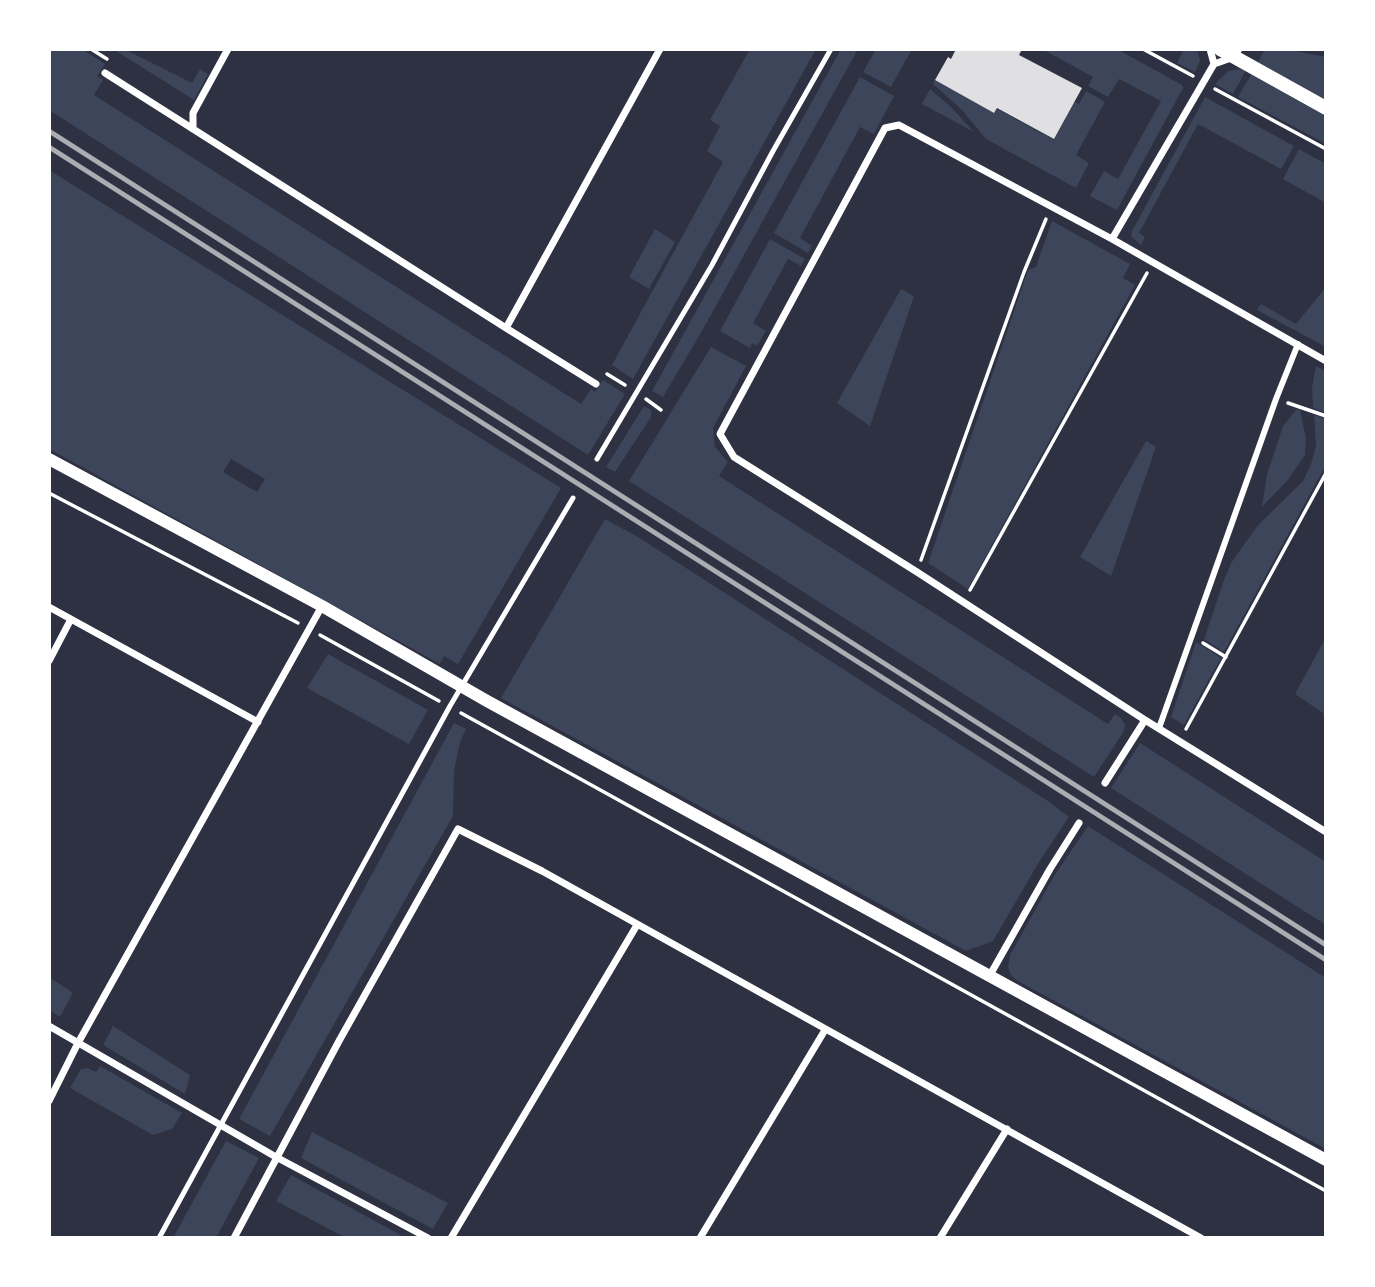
<!DOCTYPE html>
<style>
body{margin:0}
#map{position:relative;width:1375px;height:1287px;overflow:hidden;background:#2d3142;font-family:Signika,sans-serif}
canvas{display:block}
.frame{position:absolute;inset:0;border:51px solid #fff;pointer-events:none}
</style>
<div id="map">
<canvas width="1375" height="1287"></canvas>
<div class="frame"></div>
</div>
<script>
const ctx = document.querySelector('canvas').getContext('2d');
ctx.lineJoin = 'round';
function paint(path, color) { ctx.fillStyle = color; ctx.fill(path, 'evenodd'); }
const poly = rows => new Path2D(rows.map(r => 'M' + r).join(''));
function trace(path, color, width, dash) { ctx.strokeStyle = color; ctx.lineWidth = width; ctx.lineCap = dash ? 'butt' : 'round'; ctx.setLineDash(dash || []); ctx.stroke(path); }
paint(poly([
 [49,49,82,49,105,64,97,76,103,80,94,95,581,404,591,389,595,392,603,380,625,394,588,455,49,110],
 [113,49,124,49,192,83,200,69,208,74,194,100],
 [750,49,816,49,633,379,612,365,723,162,707,151,720,126,710,120],
 [841,49,858,49,702,331,663,397,652,391],
 [876,49,912,49,891,87,863,72],
 [1042,49,1117,49,1182,85,1183,88,1117,210,1090,196,1104,171,1118,179,1161,101,1119,79,1108,97,1088,86,1093,77],
 [1184,49,1197,49,1200,61,1195,72,1177,63],
 [1265,49,1285,49,1326,57,1326,100,1258,62],
 [1239,69,1246,70,1233,94,1215,84,1228,71],
 [1252,73,1326,114,1326,144,1238,97],
 [860,77,894,96,874,134,860,127,800,238,812,246,808,253,774,233],
 [935,80,994,113,997,109,1054,140,1074,102,1079,104,1086,91,1105,102,1076,155,1089,163,1076,188,986,139,962,110,933,84],
 [930,89,951,107,974,132,922,104],
 [1205,97,1294,146,1281,169,1198,124,1139,233,1145,237,1141,245,1131,236,1132,231],
 [1299,149,1326,164,1326,203,1283,179],
 [49,170,561,488,458,664,444,656,440,664,49,449],
 [231,459,265,479,257,492,223,472],
 [1052,221,1130,264,1123,278,1135,285,968,589,928,563,1028,270,1036,267],
 [655,229,675,242,649,289,629,277],
 [770,239,805,259,801,266,788,259,753,323,766,331,757,346,752,343,750,348,720,331],
 [1326,287,1326,347,1257,310,1261,304,1296,324],
 [901,289,914,296,870,426,837,403],
 [711,347,746,366,713,428,715,447,728,462,719,476,1108,724,1115,714,1120,717,1125,725,1124,731,1094,777,629,481],
 [1316,366,1326,371,1326,413,1313,408,1312,387],
 [644,406,651,410,651,417,615,472,606,467],
 [1297,409,1300,410,1306,438,1305,455,1287,481,1262,507,1267,474,1283,426],
 [1314,415,1326,419,1326,465,1224,652,1204,639,1224,580,1231,563,1258,525,1303,481,1311,464,1316,446],
 [1146,441,1156,447,1111,576,1080,557],
 [605,519,638,537,1051,803,1069,817,1039,862,993,941,966,951,501,698],
 [1326,637,1326,715,1295,694],
 [1196,642,1221,658,1184,725,1171,717],
 [328,654,428,710,409,744,307,688],
 [454,723,466,729,460,742,454,771,453,816,270,1136,239,1119],
 [1140,743,1326,862,1326,925,1111,788],
 [1088,826,1326,978,1326,1149,1016,980,1011,975,1008,968,1010,955,1054,876],
 [49,977,73,993,60,1017,49,1010],
 [113,1026,190,1075,185,1094,103,1045],
 [100,1066,182,1113,172,1129,153,1135,70,1088,81,1069,87,1068,96,1072],
 [312,1132,448,1203,433,1229,301,1158],
 [226,1141,259,1158,216,1238,173,1238],
 [291,1175,406,1238,346,1238,276,1201]
]), '#3c4559');
paint(poly([
 [956,49,1022,49,1019,55,1082,88,1054,139,997,108,994,113,935,80,948,57,951,59]
]), '#e0e0e3');
trace(poly([
 [91,49,107,59],
 [1143,49,1193,76],
 [1215,89,1326,149],
 [607,374,625,385],
 [646,399,661,410],
 [1288,403,1326,416],
 [49,493,298,623],
 [921,560,1024,272,1046,219],
 [970,590,1147,273],
 [320,635,439,701],
 [1203,643,1226,657],
 [461,713,1326,1191],
 [1186,729,1326,473]
]), '#fff', 3.5);
trace(poly([
 [597,459,712,265,773,151,831,49],
 [159,1238,450,706,573,498]
]), '#fff', 5);
trace(poly([
 [1159,728,1276,399,1298,344]
]), '#fff', 6);
trace(poly([
 [1210,49,1214,64,1234,57,1239,49],
 [105,73,506,328,660,49],
 [193,129,193,113,228,49],
 [1112,239,1214,64],
 [506,328,596,384],
 [1326,361,1112,239,899,125,885,128,720,434,734,457,917,572,1145,720,1326,832],
 [49,607,258,722],
 [49,661,71,619],
 [1105,783,1145,720],
 [990,975,1050,869,1079,823],
 [49,1026,276,1157,428,1238],
 [49,1101,78,1043,322,606],
 [234,1238,339,1041,458,829,542,871,1201,1238],
 [451,1238,637,925],
 [700,1238,825,1030],
 [940,1238,1007,1129]
]), '#fff', 7);
trace(poly([
 [49,459,322,606,487,701,1326,1160]
]), '#fff', 12);
trace(poly([
 [1220,49,1326,108]
]), '#fff', 14);
trace(poly([
 [49,131,1326,945],
 [49,147,1326,960]
]), '#abadb3', 5);
</script>
